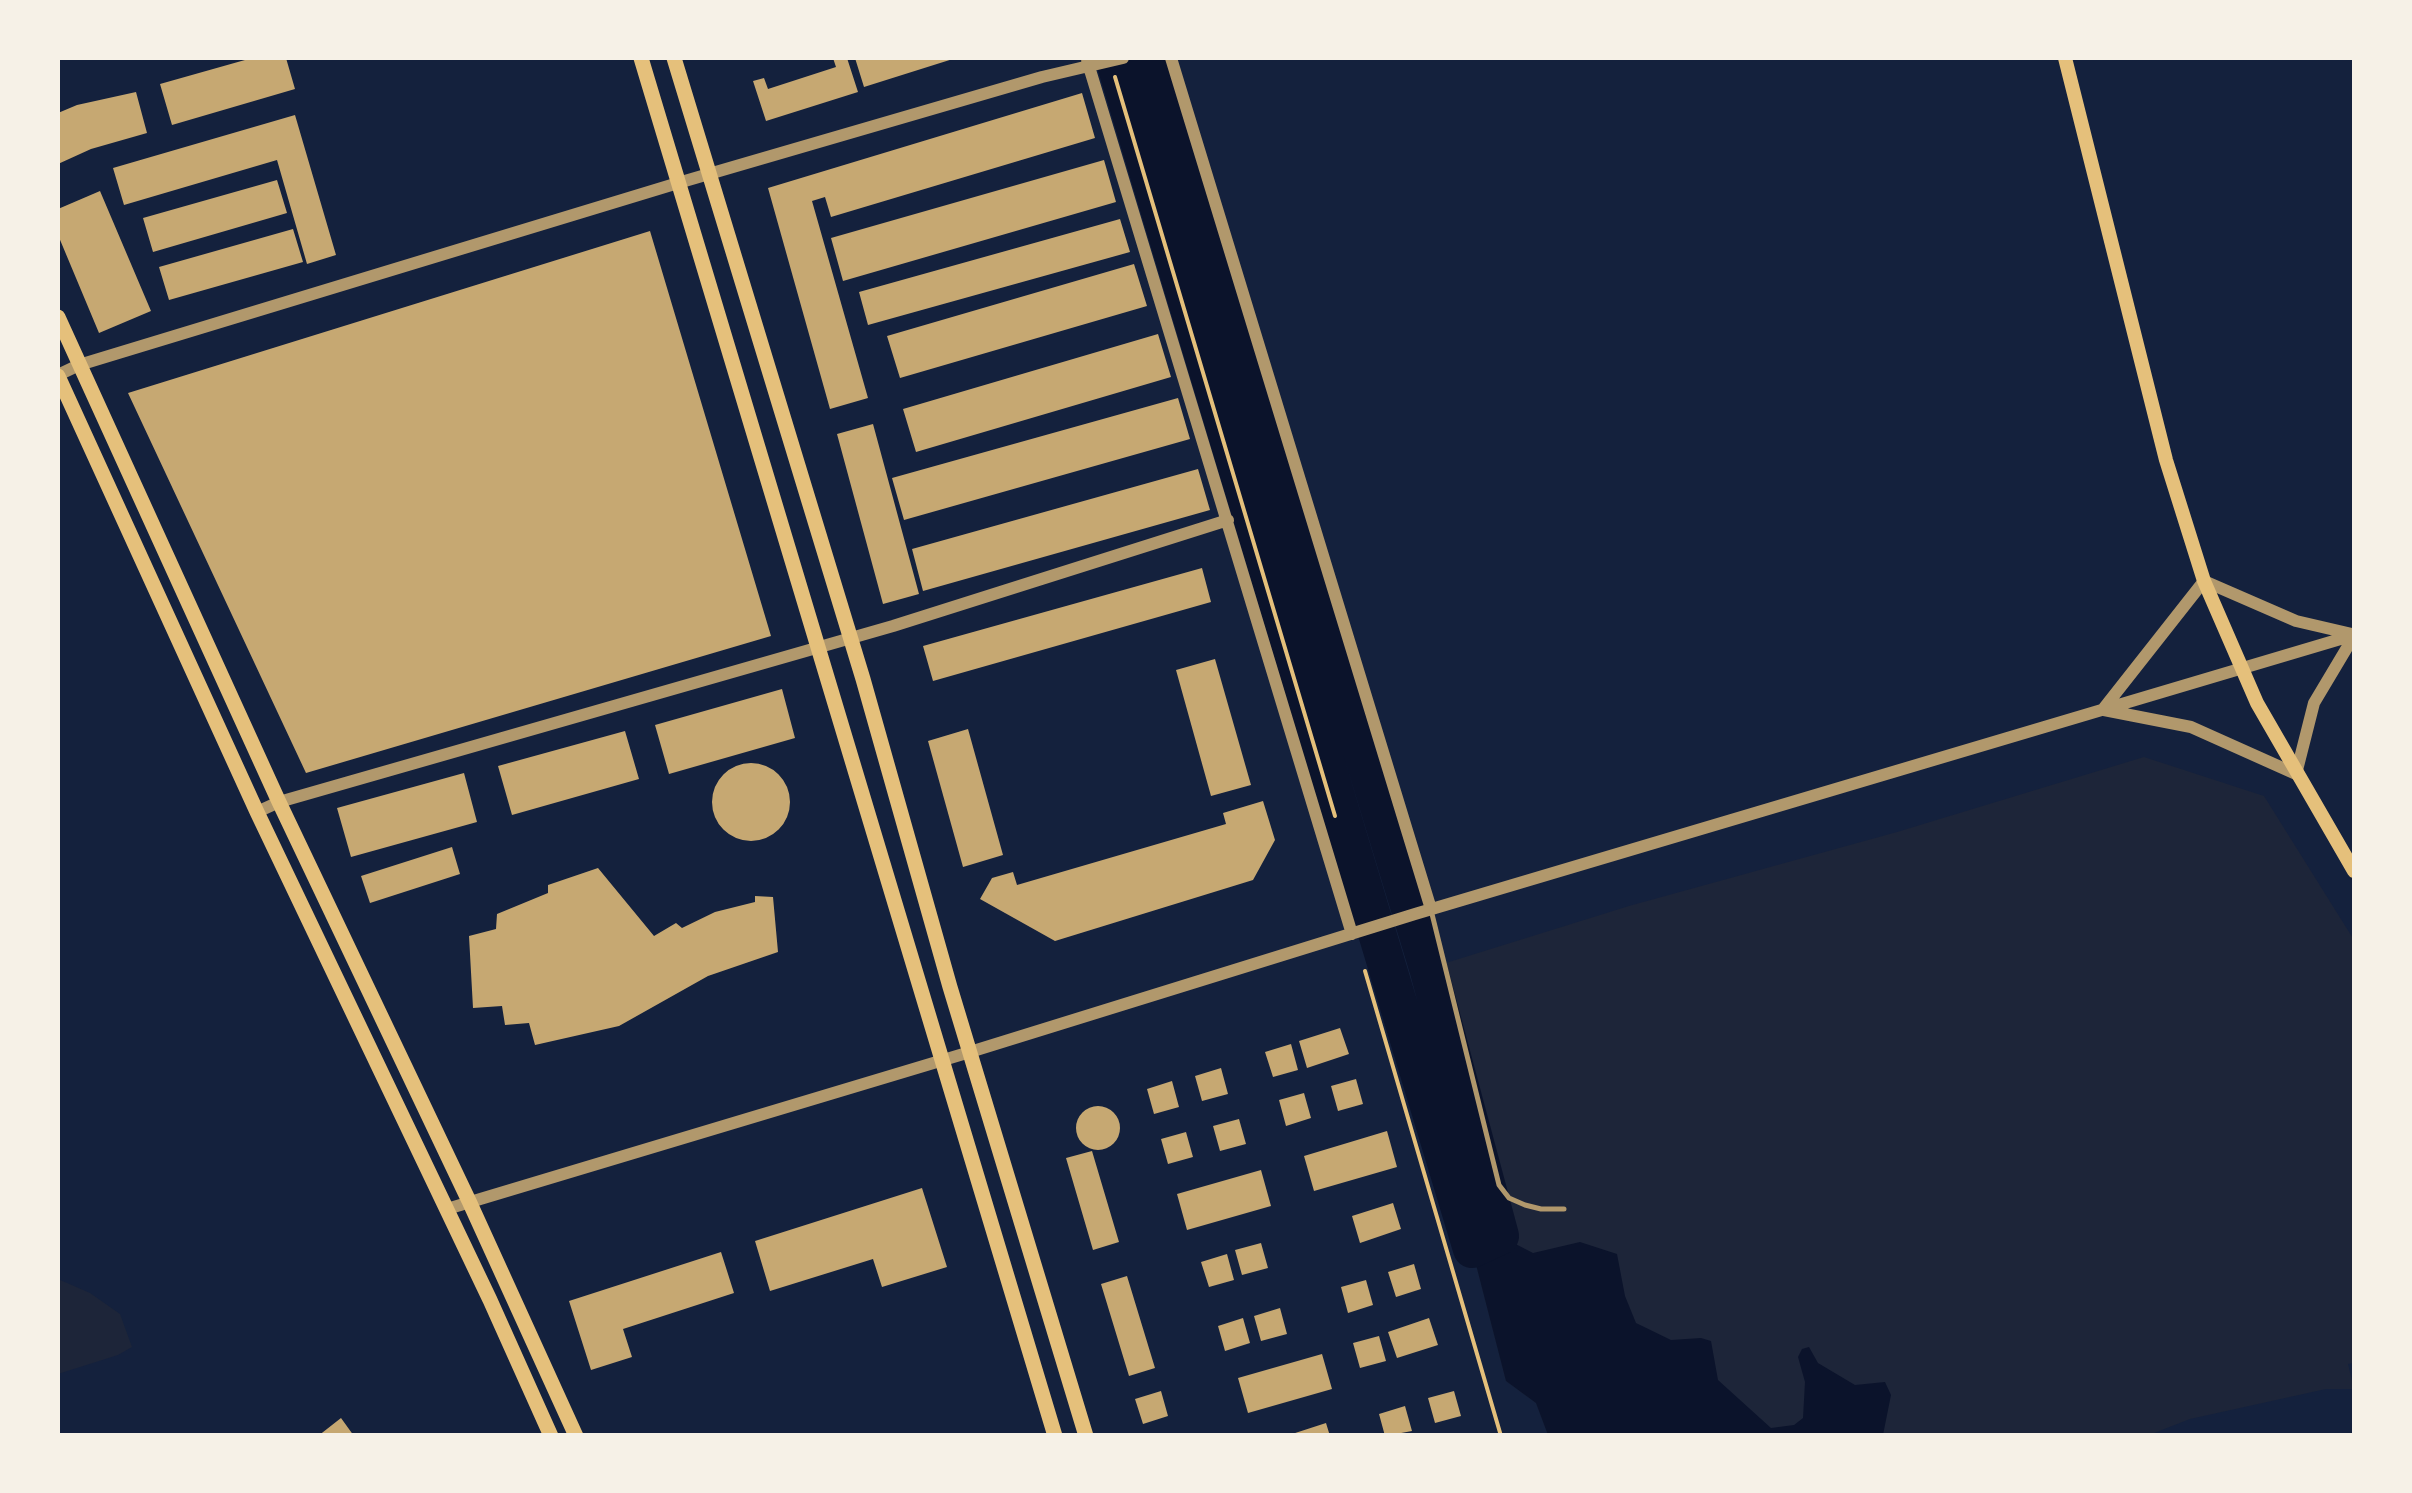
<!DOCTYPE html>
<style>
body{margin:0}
#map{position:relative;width:2412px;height:1493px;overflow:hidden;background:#14213d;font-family:"DM Sans",sans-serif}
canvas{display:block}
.frame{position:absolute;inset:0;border:60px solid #f6f1e7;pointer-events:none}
</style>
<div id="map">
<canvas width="2412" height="1493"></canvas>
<div class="frame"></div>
</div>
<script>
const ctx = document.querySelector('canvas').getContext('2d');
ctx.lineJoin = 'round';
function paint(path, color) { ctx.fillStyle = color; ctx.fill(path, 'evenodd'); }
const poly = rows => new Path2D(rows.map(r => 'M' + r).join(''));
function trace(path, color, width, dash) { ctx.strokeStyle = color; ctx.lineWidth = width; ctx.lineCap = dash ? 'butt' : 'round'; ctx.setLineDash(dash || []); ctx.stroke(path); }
paint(poly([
 [2144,757,2264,796,2354,940,2354,1363,2348,1364,2354,1389,2326,1389,2190,1419,2149,1435,1548,1435,1536,1403,1506,1381,1472,1249,1500,1236,1433,967,1629,906,1897,832],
 [58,1279,90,1293,120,1314,132,1347,118,1355,58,1374]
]), '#1d2539');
paint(poly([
 [1500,1236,1533,1253,1580,1242,1617,1254,1625,1296,1636,1323,1671,1340,1701,1338,1711,1341,1718,1380,1771,1428,1794,1425,1803,1418,1805,1382,1798,1357,1802,1349,1809,1347,1818,1363,1855,1385,1885,1382,1891,1395,1883,1435,1548,1435,1536,1403,1506,1381,1472,1249]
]), '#0b132b');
trace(poly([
 [1114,58,1472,1249,1500,1236,1429,971,1151,58]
]), '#0b132b', 38);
paint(poly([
 [252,58,286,58,295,89,172,125,160,84],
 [833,58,847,58,858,92,766,121,753,81,764,78,768,89,836,67],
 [855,58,956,58,864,87],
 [136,92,147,133,91,149,58,164,58,113,77,105],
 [1082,93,1095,138,831,217,825,197,812,201,868,398,830,409,768,188],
 [295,115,336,255,307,264,277,160,124,205,113,168],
 [1104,160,1116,202,843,281,831,238],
 [277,180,287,213,153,252,143,218],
 [100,191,151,311,99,333,58,235,58,209],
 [1120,219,1130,252,868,325,859,292],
 [293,229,303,262,169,300,159,267],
 [650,231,771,636,306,773,128,393],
 [1134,264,1147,306,900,378,887,336],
 [1158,334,1171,377,916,452,903,409],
 [1178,398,1190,439,904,520,892,478],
 [873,424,919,594,883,604,837,434],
 [1198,469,1210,510,923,591,912,549],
 [1202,568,1211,602,933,681,923,646],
 [1215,659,1251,785,1211,796,1176,670],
 [782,689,795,738,669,774,655,725],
 [968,729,1003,855,963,867,928,741],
 [625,731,639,779,512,815,498,766],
 '712 802a39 39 0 1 1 78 0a39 39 0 1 1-78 0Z',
 [464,773,477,822,351,857,337,808],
 [1263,801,1275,840,1253,880,1055,941,980,899,992,878,1013,872,1017,885,1226,824,1223,813],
 [452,847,460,874,370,903,361,876],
 [598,868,654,936,676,923,682,928,715,912,755,902,755,896,773,897,778,952,708,976,619,1026,535,1045,529,1023,505,1025,502,1006,473,1008,469,936,496,929,497,914,548,893,548,885],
 [1340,1028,1349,1054,1307,1068,1299,1041],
 [1291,1044,1298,1070,1273,1077,1265,1052],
 [1221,1068,1228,1094,1202,1101,1195,1076],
 [1356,1079,1363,1104,1338,1111,1331,1086],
 [1172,1081,1179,1107,1154,1114,1147,1089],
 [1304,1093,1311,1118,1286,1126,1279,1100],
 '1076 1128a22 22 0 1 1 44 0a22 22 0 1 1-44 0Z',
 [1239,1119,1246,1144,1220,1151,1213,1126],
 [1387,1131,1397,1167,1314,1191,1304,1156],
 [1186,1132,1193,1157,1168,1164,1161,1139],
 [1092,1151,1119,1242,1093,1250,1066,1158],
 [1261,1170,1271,1206,1187,1230,1177,1194],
 [922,1188,947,1267,882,1287,873,1259,770,1291,755,1241],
 [1393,1203,1401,1229,1360,1243,1352,1216],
 [1261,1243,1268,1268,1242,1275,1235,1250],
 [721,1252,734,1293,623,1329,632,1357,591,1370,569,1301],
 [1227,1254,1234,1280,1209,1287,1201,1262],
 [1414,1264,1421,1289,1396,1297,1388,1272],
 [1127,1276,1155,1368,1129,1376,1101,1284],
 [1366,1280,1373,1305,1348,1313,1341,1287],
 [1280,1308,1287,1334,1261,1341,1254,1316],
 [1243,1318,1250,1343,1225,1351,1218,1326],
 [1429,1318,1438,1345,1397,1358,1388,1332],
 [1379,1336,1386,1361,1360,1368,1353,1343],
 [1322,1354,1332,1389,1248,1413,1238,1378],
 [1161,1391,1168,1416,1143,1424,1135,1399],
 [1454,1391,1461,1416,1435,1423,1428,1398],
 [1405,1406,1412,1431,1385,1436,1379,1414],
 [341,1418,354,1436,318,1436],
 [1326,1423,1330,1436,1289,1436,1289,1435]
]), '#c6a872');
trace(poly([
 [1115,77,1335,816],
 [1365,971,1501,1436]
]), '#e5c07b', 4);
trace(poly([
 [1431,910,1499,1185,1509,1198,1525,1205,1541,1209,1564,1209]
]), '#b1986c', 5);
trace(poly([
 [1171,58,1431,909],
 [1087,60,1352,934],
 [58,375,79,365,678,183,1042,77,1123,58],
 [2104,708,2204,581,2296,621,2352,634],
 [2104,710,2191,727,2296,774,2314,703,2354,636],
 [257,812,279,802,893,626,1228,520],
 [447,1209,970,1052,1415,914,2354,635]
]), '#b1986c', 12);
trace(poly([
 [2065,58,2166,460,2204,581,2257,703,2354,871]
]), '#e5c07b', 14);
trace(poly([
 [641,58,1055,1436],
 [674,58,863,679,950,987,1086,1436],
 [58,317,279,802,469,1201,576,1436],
 [58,376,257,812,490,1300,551,1436]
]), '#e5c07b', 15);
</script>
